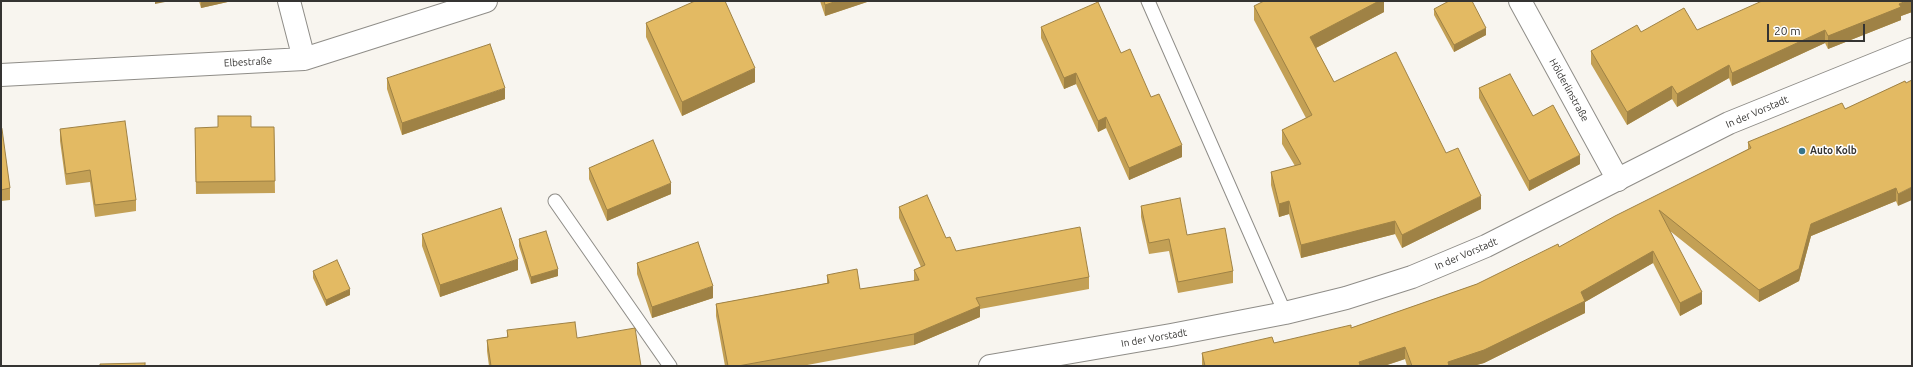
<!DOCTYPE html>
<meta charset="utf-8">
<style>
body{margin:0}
#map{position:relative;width:1913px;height:367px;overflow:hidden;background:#f8f5ef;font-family:Ubuntu,sans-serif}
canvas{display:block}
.frame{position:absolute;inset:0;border:2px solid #353432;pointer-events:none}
.scale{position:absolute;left:1767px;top:24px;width:98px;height:18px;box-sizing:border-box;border:2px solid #353432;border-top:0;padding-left:5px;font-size:12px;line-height:14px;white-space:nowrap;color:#353432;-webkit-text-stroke:3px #fff;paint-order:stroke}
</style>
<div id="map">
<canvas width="1913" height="367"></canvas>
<div class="frame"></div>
<div class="scale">20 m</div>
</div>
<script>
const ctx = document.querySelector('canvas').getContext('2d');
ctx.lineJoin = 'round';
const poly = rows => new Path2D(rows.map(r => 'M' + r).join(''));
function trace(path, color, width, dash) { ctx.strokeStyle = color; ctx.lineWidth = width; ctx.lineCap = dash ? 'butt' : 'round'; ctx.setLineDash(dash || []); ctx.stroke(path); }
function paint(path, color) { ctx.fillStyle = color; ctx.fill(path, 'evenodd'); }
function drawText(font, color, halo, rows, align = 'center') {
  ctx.font = font + ' Ubuntu,sans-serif'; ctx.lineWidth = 3; ctx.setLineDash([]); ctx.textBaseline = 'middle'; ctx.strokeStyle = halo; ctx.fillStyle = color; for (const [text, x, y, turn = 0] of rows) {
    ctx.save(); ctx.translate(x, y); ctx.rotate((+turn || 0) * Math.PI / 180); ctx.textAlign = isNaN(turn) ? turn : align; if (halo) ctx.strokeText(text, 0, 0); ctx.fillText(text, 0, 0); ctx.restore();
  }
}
const lane = poly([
 [1148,1,1285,313],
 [555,201,670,366]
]);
const street = poly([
 [289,1,304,59],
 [1520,1,1618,180],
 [1,75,304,59,486,1]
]);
const secondary = poly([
 [990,366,1171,335,1285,313,1346,298,1412,277,1486,246,1729,123,1912,49]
]);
trace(lane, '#8f8d88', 15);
trace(street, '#8f8d88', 24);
trace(secondary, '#8f8d88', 24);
trace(lane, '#fff', 13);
trace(street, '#fff', 22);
trace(secondary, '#fff', 22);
paint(poly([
 [199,1,232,1,201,8],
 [820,1,870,1,825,16],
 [1384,1,1384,12,1316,48,1334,82,1446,153,1481,209,1402,248,1395,234,1301,258,1289,214,1279,217,1271,185,1271,172,1295,166,1282,144,1282,130,1306,118,1254,20,1254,6],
 [1912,1,1912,12,1901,16,1901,20,1828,49,1825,43,1732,86,1729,78,1677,107,1672,99,1627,125,1591,64,1591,51,1641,32,1697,30],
 [1434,9,1486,35,1454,52,1434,15],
 [646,23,755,82,682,116,646,37],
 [1041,27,1121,53,1151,97,1182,157,1129,180,1106,128,1098,132,1076,84,1064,89,1041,38],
 [387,78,505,99,402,135,387,89],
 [1905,81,1898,206,1896,201,1811,236,1799,281,1759,302,1670,231,1702,304,1680,316,1653,263,1585,302,1585,313,1484,363,1473,366,1407,366,1405,359,1384,366,1202,366,1202,353,1274,343,1351,328,1477,284,1559,247,1748,149,1748,142,1845,109],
 [1479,88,1533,116,1580,164,1529,191,1479,98],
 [251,127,274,127,275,193,196,194,195,128],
 [60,129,136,200,136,211,95,217,90,182,66,185,60,141],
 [1,130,10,188,10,200,1,201],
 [589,168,671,194,607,221,589,179],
 [1141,206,1187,235,1233,271,1233,283,1178,293,1169,251,1149,254,1141,217],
 [899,207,946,238,956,251,1089,277,1089,289,980,309,980,317,914,345,802,366,725,366,716,316,716,304,827,283,827,275,860,289,914,281,914,270,921,267,899,218],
 [422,234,518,270,440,297,422,246],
 [519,239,558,276,531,284,519,246],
 [637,263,713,298,652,318,637,274],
 [313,271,350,295,326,306,313,278],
 [507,330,577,338,641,366,489,366,487,351,487,340,507,337]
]), '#c3a055');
paint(poly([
 [155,1,170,1,155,4],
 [201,1,232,1,201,8],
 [837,1,870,1,825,16,825,5],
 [1379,1,1384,1,1384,12,1310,51,1310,37],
 [1906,1,1912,1,1912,12,1901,16,1901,20,1828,49,1828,36],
 [1486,28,1486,35,1454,52,1454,45],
 [1825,30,1825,43,1732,86,1732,73],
 [1729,65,1729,78,1677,107,1677,94],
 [755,68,755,82,682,116,682,102],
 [1076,73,1076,84,1064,89,1064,78],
 [1672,86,1672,99,1627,125,1627,112],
 [505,88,505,99,402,135,402,123],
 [1106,117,1106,128,1098,132,1098,121],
 [1182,145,1182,157,1129,180,1129,168],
 [1580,155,1580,164,1529,191,1529,181],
 [671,183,671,194,607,221,607,210],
 [1912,187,1912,200,1898,206,1898,194],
 [1896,188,1896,201,1811,236,1799,281,1759,302,1759,290,1811,224],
 [1481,196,1481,209,1402,248,1402,235],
 [1289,201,1289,214,1279,217,1279,204],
 [1395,221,1395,234,1301,258,1301,245],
 [1653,251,1653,263,1585,302,1585,313,1484,363,1473,366,1448,366,1448,362,1581,292],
 [518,259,518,270,440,297,440,285],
 [558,269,558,276,531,284,531,277],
 [713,286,713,298,652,318,652,307],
 [350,289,350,295,326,306,326,300],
 [1702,292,1702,304,1680,316,1680,303],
 [980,306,980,317,914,345,914,334],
 [1405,347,1405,359,1384,366,1357,366,1359,362]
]), '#9f8245');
const building = poly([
 [695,1,725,1,755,68,682,102,646,23,695,1],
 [824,1,837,1,825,5,824,1],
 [1264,1,1379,1,1310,37,1334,82,1396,52,1446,153,1458,148,1481,196,1402,235,1395,221,1301,245,1289,201,1279,204,1271,172,1301,164,1282,130,1312,115,1254,6,1264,1],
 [1449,1,1472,1,1486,28,1454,45,1434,9,1449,1],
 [1762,1,1906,1,1899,4,1901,7,1828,36,1825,30,1732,73,1729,65,1677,94,1672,86,1627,112,1591,51,1637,25,1641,32,1684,8,1697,30,1762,1],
 [1098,2,1121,53,1130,49,1151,97,1159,94,1182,145,1129,168,1106,117,1098,121,1076,73,1064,78,1041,27,1098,2],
 [490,44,505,88,402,123,387,78,490,44],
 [1510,74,1533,116,1553,105,1580,155,1529,181,1479,88,1510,74],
 [1912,80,1912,187,1898,194,1896,188,1811,224,1799,269,1759,290,1659,210,1702,292,1680,303,1653,251,1581,292,1585,301,1484,350,1448,362,1449,366,1412,366,1405,347,1359,362,1360,365,1357,366,1205,366,1202,353,1272,337,1274,343,1351,325,1351,328,1477,284,1558,244,1559,247,1615,216,1751,148,1748,142,1842,103,1845,109,1905,81,1906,83,1912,80],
 [218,116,251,116,251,127,274,127,275,181,196,182,195,128,218,127,218,116],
 [125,121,136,200,95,205,90,170,66,174,60,129,125,121],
 [2,129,10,188,1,190,1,130,2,129],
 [653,140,671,183,607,210,589,168,653,140],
 [927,195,946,238,950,237,956,251,1080,227,1089,277,976,298,980,306,914,334,738,366,728,366,716,304,829,283,827,275,857,269,860,289,919,280,914,270,925,265,899,207,927,195],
 [1180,198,1187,235,1225,228,1233,271,1178,282,1169,239,1149,243,1141,206,1180,198],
 [501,208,518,259,440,285,422,234,501,208],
 [546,231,558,269,531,277,519,239,546,231],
 [698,242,713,286,652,307,637,263,698,242],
 [337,260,350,289,326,300,313,271,337,260],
 [575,322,577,338,635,328,641,366,491,366,487,340,508,337,507,330,575,322],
 [145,363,145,366,100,366,100,364,145,363]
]);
paint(building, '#e3ba63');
trace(building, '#9f8245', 1);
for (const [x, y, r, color] of [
 [1802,151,4,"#37758b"]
]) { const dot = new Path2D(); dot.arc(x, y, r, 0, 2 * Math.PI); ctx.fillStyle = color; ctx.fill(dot); trace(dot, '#fff', 1.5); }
drawText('10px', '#353432', '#fff', [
 ["Elbestraße",248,62,-3],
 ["Hölderlinstraße",1569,90,61],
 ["In der Vorstadt",1757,112,-23],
 ["In der Vorstadt",1466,254,-23],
 ["In der Vorstadt",1154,338,-10]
]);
drawText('bold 10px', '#353432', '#fff', [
 ["Auto Kolb",1810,151]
], 'left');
</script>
